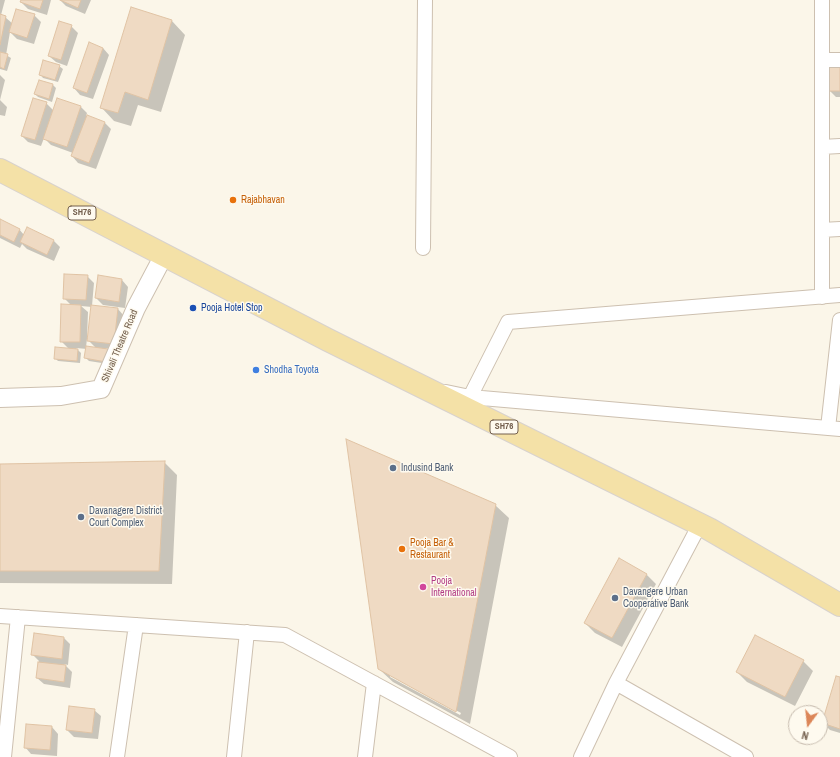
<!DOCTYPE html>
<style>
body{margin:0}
#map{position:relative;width:840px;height:757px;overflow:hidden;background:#fbf6e9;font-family:"Archivo Narrow",sans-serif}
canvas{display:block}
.north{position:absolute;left:788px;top:705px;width:40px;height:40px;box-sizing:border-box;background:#fefaef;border:1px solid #c7bcaf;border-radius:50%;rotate:195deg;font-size:11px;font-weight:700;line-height:16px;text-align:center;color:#74604e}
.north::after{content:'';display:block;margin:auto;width:14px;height:18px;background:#dc8658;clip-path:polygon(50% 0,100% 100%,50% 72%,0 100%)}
</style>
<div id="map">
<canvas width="840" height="757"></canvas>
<div class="north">N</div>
</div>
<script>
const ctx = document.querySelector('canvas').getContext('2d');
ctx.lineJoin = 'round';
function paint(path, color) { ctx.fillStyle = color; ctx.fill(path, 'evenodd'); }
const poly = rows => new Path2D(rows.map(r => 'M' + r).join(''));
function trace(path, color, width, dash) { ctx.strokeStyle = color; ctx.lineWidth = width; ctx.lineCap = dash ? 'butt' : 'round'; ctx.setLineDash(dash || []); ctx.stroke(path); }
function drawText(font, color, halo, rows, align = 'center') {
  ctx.font = font + ' "Archivo Narrow",sans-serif'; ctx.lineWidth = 3; ctx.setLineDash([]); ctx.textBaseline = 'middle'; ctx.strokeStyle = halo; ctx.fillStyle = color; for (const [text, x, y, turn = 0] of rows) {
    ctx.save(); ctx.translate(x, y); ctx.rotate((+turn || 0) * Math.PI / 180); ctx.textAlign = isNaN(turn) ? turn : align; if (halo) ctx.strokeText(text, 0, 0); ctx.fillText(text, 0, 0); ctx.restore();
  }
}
paint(poly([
 [0,0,5,0,1,15,5,17,13,24,34,15,41,22,34,44,17,39,10,32,6,55,11,58,7,71,0,69],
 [22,0,51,0,47,15,28,9,21,2],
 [60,0,91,0,85,14,66,6],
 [132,9,172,21,185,35,161,112,138,105,131,126,114,121,101,107],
 [71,26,78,33,67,66,56,62,49,56],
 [103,48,109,55,93,99,80,95,74,88],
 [840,61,840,97,836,97,829,90],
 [59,66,63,69,58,82,43,78,40,74],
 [0,75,5,80,0,100],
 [53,85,56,88,52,102,38,97,35,94],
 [0,100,7,107,5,116,0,115],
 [46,103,54,111,81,107,87,113,86,116,105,123,111,129,96,169,78,163,72,156,73,153,51,145,44,138,41,146,28,142,22,136],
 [0,220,19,229,24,235,54,241,60,247,54,261,27,249,22,244,20,248,0,238],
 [87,276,94,283,92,306,118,309,124,316,120,350,106,348,110,353,108,364,89,361,86,358,87,349,76,348,81,353,80,363,58,361,55,358,69,349,61,341,71,305,64,298],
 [81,306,92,307,88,338,87,338,88,312],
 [87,339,96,348,86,347],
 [99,277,122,280,128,287,125,308,103,305,96,298],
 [164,462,177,475,172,584,0,583,0,465],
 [495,505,509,518,470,724,393,682,379,669],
 [390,675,461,713,460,715,390,677],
 [646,574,656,584,622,647,595,633,585,623],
 [64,638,70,644,68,665,64,664,72,672,70,688,44,684,37,678,39,661,32,654],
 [803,661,813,671,795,706,747,682,737,672],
 [840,678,840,733,830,730,823,723],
 [94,710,101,716,98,739,74,737,67,730],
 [52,727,58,734,57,756,31,754,25,747]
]), '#0003');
const building = poly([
 [21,0,43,0,40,9,20,2,21,0],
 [60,0,81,0,78,8,60,0],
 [131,7,172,20,148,100,125,92,118,113,100,108,131,7],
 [16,9,35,14,27,38,9,32,16,9],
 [0,14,6,16,0,45,0,14],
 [59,21,72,25,61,60,48,56,59,21],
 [89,42,103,48,87,93,73,88,89,42],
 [0,52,8,54,4,69,0,67,0,52],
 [43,60,60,65,55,80,39,75,43,60],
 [828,60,840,60,840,91,828,91,828,60],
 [39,80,53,84,49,99,34,94,39,80],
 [33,98,47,102,35,140,21,136,33,98],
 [57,98,81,106,67,147,43,139,57,98],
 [87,115,105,122,89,163,71,156,87,115],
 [0,219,20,229,14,242,0,235,0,219],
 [27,227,54,240,47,255,20,242,27,227],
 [64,274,88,275,86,300,63,299,64,274],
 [98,275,122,279,119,302,95,298,98,275],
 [61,304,81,305,80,342,60,342,61,304],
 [91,305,118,308,114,344,87,341,91,305],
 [86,346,108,349,106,362,84,358,86,346],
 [55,347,78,349,77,361,54,359,55,347],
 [346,439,496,504,456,712,378,669,346,439],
 [165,461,159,571,0,571,0,464,165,461],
 [619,558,647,574,612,638,584,623,619,558],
 [34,633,64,637,62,659,31,655,34,633],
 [755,635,804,660,785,697,736,672,755,635],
 [38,662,66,665,64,682,36,678,38,662],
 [836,676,840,677,840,729,822,723,836,676],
 [69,706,95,709,92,733,66,730,69,706],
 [26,724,52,726,50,750,24,748,26,724]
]);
paint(building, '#efdac3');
trace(building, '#e0c3a4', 1);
const minor = poly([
 [822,0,822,297],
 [822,60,840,60],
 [822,147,840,146],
 [822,230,840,229],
 [423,248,425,0],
 [446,392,470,397,840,429],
 [470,397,508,322,840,295],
 [828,428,840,320],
 [0,616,285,635,510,757],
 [616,683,746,757],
 [4,757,18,617],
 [117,757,136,625],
 [234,757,247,632],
 [365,757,374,683],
 [581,757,616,683,700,524]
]);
const tertiary = poly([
 [0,398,61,396,101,389,136,308,164,255]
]);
const primary = poly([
 [0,170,328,340,709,529,840,605]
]);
trace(minor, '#cdc0b0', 16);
trace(tertiary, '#cdc0b0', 20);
trace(primary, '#d8d2cd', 24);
trace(minor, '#fff', 14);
trace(tertiary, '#fff', 18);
trace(primary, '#f4e1a7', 22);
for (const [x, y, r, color] of [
 [233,200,4,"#e8710a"],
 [193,308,4,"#1a4fb4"],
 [256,370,4,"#3f7fe0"],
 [393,468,4,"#5c6f8a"],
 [81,517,4,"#5c6f8a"],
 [402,549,4,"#e8710a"],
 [423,587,4,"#d1479c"],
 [615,598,4,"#5c6f8a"]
]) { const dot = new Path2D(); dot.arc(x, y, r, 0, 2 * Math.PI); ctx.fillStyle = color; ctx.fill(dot); trace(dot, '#fefaef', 1.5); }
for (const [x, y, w] of [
 [82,213,28],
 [504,427,28]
]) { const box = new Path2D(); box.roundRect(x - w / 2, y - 7, w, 14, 3); ctx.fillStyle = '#fefaef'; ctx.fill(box); trace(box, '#74604e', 1); }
drawText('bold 9px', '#74604e', null, [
 ["SH76",82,213],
 ["SH76",504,427]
]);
drawText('10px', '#c56008', '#fefaef', [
 ["Rajabhavan",241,200],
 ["Pooja Bar &",410,543],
 ["Restaurant",410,555]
], 'left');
drawText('10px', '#164399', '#fefaef', [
 ["Pooja Hotel Stop",201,308]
], 'left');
drawText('10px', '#74604e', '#fefaef', [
 ["Shivali Theatre Road",120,346,-67]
]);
drawText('10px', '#366cbe', '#fefaef', [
 ["Shodha Toyota",264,370]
], 'left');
drawText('10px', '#4e5e75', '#fefaef', [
 ["Indusind Bank",401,468],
 ["Davanagere District",89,511],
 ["Court Complex",89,523],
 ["Davangere Urban",623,592],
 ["Cooperative Bank",623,604]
], 'left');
drawText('10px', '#b23c85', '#fefaef', [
 ["Pooja",431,581],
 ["International",431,593]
], 'left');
</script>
